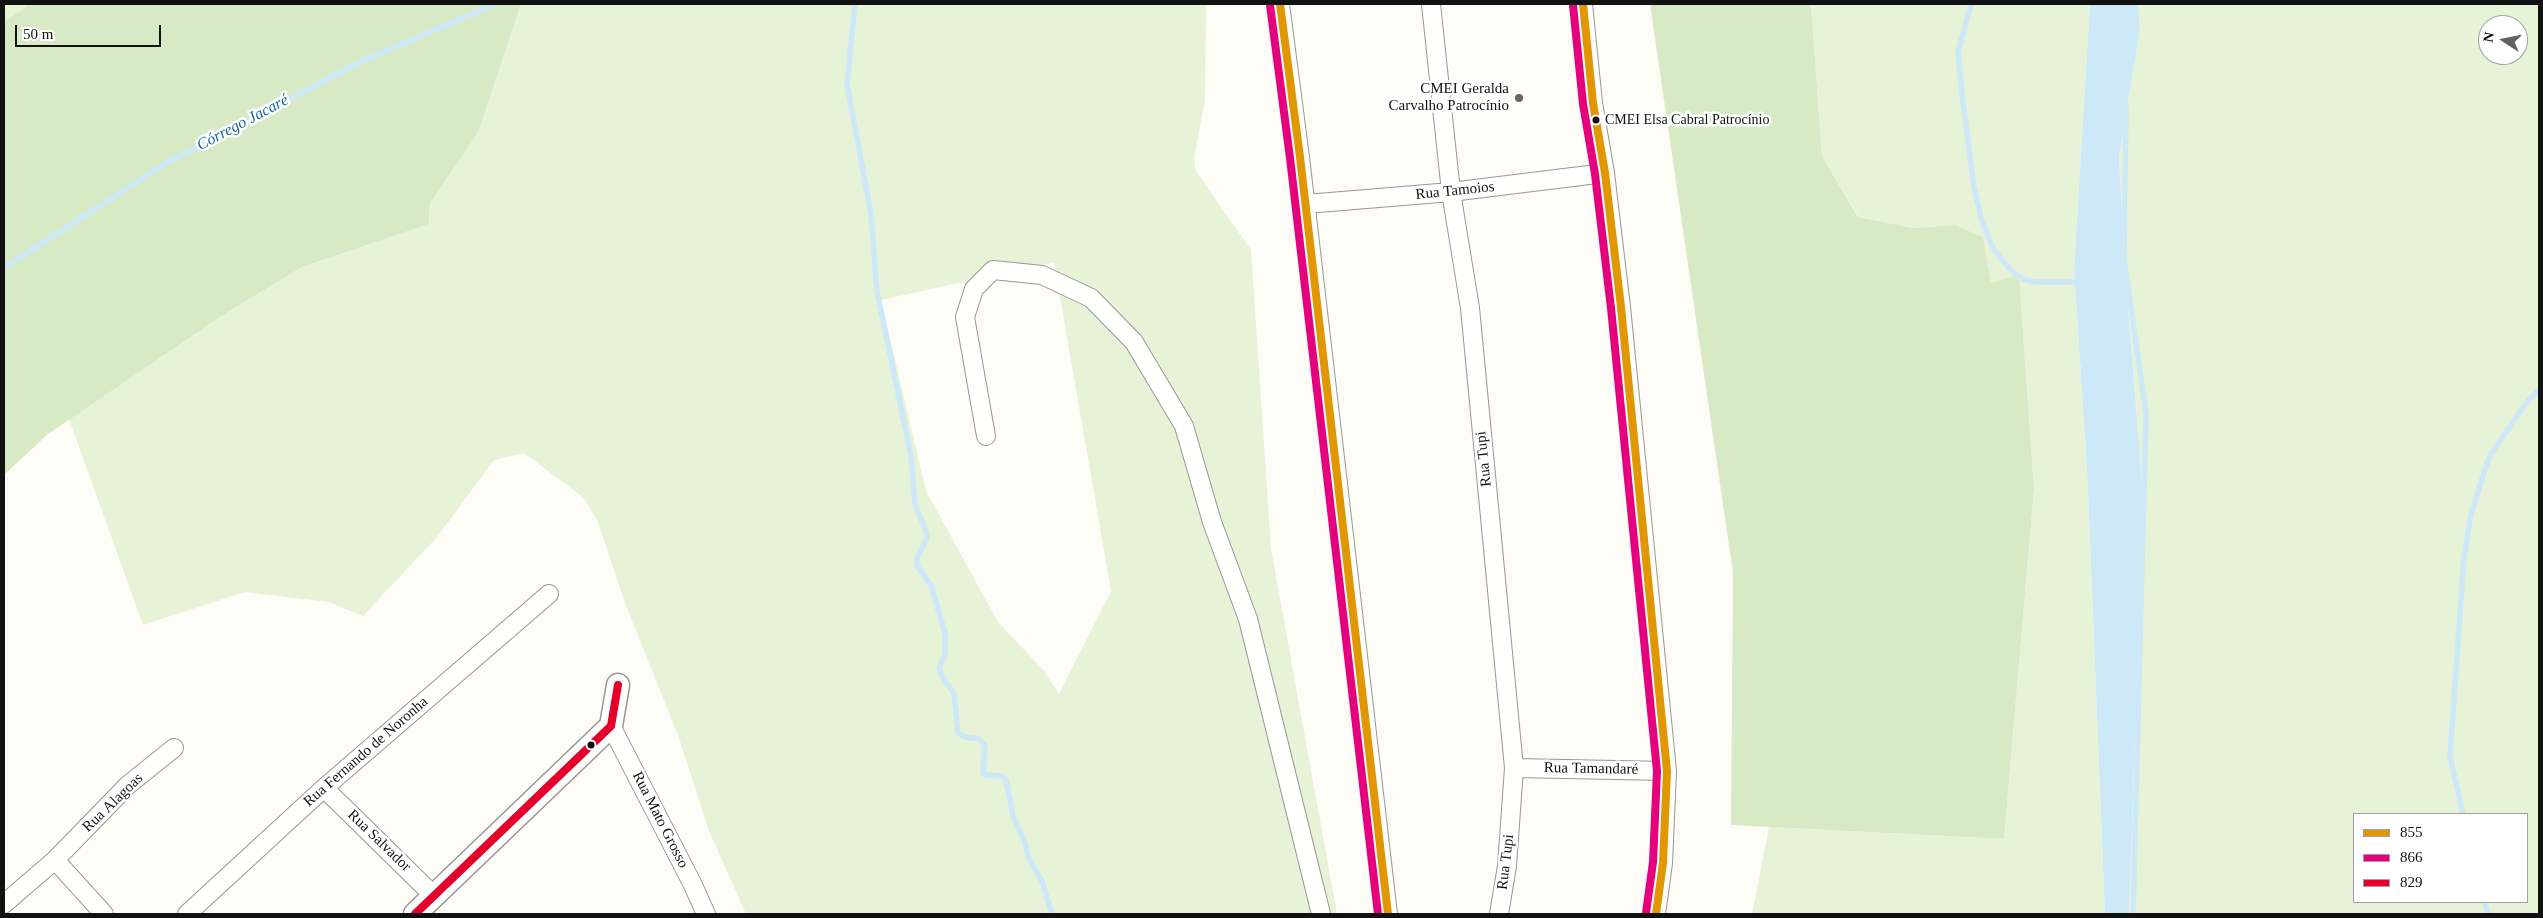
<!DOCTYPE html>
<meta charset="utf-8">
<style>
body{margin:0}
#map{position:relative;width:2543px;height:918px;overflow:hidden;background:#fdfcf7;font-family:"Times New Roman",serif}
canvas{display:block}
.frame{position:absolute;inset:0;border:5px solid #111;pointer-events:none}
.legend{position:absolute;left:2353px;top:813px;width:175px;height:90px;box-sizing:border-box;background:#fff;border:1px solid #a0a0a0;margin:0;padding:6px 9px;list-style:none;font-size:15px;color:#111}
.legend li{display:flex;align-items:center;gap:10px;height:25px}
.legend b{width:25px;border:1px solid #a0a0a0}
.north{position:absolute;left:2478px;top:15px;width:50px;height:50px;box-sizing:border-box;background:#fff;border:1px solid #a0a0a0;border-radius:50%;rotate:281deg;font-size:14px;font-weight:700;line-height:20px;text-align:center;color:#111}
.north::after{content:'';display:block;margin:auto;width:18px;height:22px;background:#646362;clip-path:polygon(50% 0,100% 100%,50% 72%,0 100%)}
.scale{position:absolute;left:15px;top:25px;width:146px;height:22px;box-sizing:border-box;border:2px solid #111;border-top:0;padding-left:6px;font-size:15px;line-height:18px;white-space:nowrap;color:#111;-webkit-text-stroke:4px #fff;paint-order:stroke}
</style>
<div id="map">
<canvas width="2543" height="918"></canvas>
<div class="frame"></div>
<ul class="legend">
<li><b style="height:6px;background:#e09702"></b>855</li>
<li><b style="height:6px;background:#e5007d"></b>866</li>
<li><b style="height:6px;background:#e4002b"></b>829</li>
</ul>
<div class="north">N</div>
<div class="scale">50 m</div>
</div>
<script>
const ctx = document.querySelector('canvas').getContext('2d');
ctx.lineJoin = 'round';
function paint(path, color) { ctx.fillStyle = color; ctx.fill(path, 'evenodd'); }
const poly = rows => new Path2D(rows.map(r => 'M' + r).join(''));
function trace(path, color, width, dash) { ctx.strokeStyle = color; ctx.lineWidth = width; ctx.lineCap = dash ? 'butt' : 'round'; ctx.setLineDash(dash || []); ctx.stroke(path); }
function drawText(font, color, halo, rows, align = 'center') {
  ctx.font = font + ' "Times New Roman",serif'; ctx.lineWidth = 5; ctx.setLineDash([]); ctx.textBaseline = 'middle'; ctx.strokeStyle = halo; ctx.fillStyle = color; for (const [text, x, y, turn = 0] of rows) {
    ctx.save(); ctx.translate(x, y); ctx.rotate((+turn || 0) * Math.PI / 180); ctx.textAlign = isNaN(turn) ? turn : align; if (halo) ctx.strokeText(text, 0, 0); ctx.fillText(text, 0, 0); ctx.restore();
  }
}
paint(poly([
 [4,4,30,4,4,22],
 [521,4,1206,4,1205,101,1194,158,1196,171,1251,250,1271,549,1337,914,746,914,709,831,678,735,625,603,598,522,584,498,524,453,494,460,437,537,363,616,329,602,245,592,143,625,69,419,223,315,302,267,429,224,430,203,478,133],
 [1054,262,1111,591,1059,694,1044,671,998,622,926,491,881,300],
 [1811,4,2090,4,2074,269,2087,468,2105,914,1752,914,1769,827,2004,839,2034,489,2019,275,1991,284,1983,237,1956,225,1914,228,1859,217,1822,156],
 [2138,4,2539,4,2539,914,2129,914,2143,495,2125,269,2119,157,2140,28],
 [2488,25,2518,25,2518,55,2488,55],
 [2354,814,2527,814,2527,902,2354,902]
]), '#e7f3d7');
paint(poly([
 [30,4,521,4,478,133,430,203,429,224,302,267,223,315,48,434,4,475,4,22],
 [1650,4,1811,4,1822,156,1858,217,1914,228,1956,225,1983,237,1991,283,2019,275,2034,489,2004,839,1731,825,1733,573]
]), '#d8eac5');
paint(poly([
 [2090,4,2138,4,2140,28,2119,157,2125,269,2143,495,2129,914,2105,914,2087,468,2074,269]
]), '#cde8f7');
trace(poly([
 [855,4,847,84,871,214,877,291,911,456,915,505,927,533,926,540,917,558,917,566,931,585,945,633,945,655,939,668,942,676,954,694,958,733,965,737,979,739,985,745,983,772,985,775,1002,776,1006,780,1013,816,1025,842,1028,857,1042,881,1052,914],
 [1971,4,1958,52,1962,95,1974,187,1981,218,1993,248,2011,271,2023,279,2036,282,2082,282],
 [2126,108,2124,259,2146,413,2133,914],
 [4,268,163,165,358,63,495,4],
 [2463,814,2450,756,2464,557,2471,514,2489,457,2526,403,2539,390],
 [2485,902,2488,914]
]), '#cde8f7', 5.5);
const minor = poly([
 [1280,4,1300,157,1388,914],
 [1431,4,1451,192,1470,308,1514,768,1507,866,1499,914],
 [1583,4,1593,103,1605,173,1621,307,1667,771,1663,863,1656,914],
 [1306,204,1451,192,1605,173],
 [986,436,965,317,974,289,993,270,1042,275,1091,298,1134,342,1184,426,1212,522,1248,619,1321,914],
 [611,726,692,883,706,914],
 [1514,768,1667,771],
 [324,788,433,895],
 [55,860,104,914],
 [4,904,55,860,128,785,174,748],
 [187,914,324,788,549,594]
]);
const tertiary = poly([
 [415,914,611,726,618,685]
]);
trace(minor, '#979795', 20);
trace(tertiary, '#979795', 25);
trace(minor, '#fffffe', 18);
trace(tertiary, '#fffffe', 22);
trace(poly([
 [1280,4,1300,157,1388,914],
 [1583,4,1593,103,1605,173,1621,307,1667,771,1663,863,1656,914]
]), '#e09702', 8);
trace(poly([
 [1270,5,1290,158,1378,914],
 [1573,5,1583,104,1595,174,1611,308,1657,771,1653,862,1646,913]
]), '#e5007d', 8);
trace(poly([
 [415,914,611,726,618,685]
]), '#e4002b', 8);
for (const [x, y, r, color] of [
 [1519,98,5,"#646362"],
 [1596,120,4.5,"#111"],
 [591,745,4.5,"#111"]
]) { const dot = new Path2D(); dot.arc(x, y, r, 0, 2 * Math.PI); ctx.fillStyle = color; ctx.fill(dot); trace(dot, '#fff', 2); }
drawText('14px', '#111', '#fff', [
 ["CMEI Elsa Cabral Patrocínio",1605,120]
], 'left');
drawText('15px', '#111', '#fff', [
 ["CMEI Geralda",1509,89],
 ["Carvalho Patrocínio",1509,106]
], 'right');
drawText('15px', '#111', '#fff', [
 ["Rua Tamoios",1455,191,-6],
 ["Rua Tupi",1484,459,-96],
 ["Rua Fernando de Noronha",366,752,-41],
 ["Rua Tamandaré",1591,769,1],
 ["Rua Alagoas",113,803,-44],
 ["Rua Mato Grosso",660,820,63],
 ["Rua Salvador",379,841,44],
 ["Rua Tupi",1506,862,-83]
]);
drawText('italic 16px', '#1768a6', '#fff', [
 ["Córrego Jacaré",243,123,-28]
]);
</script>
